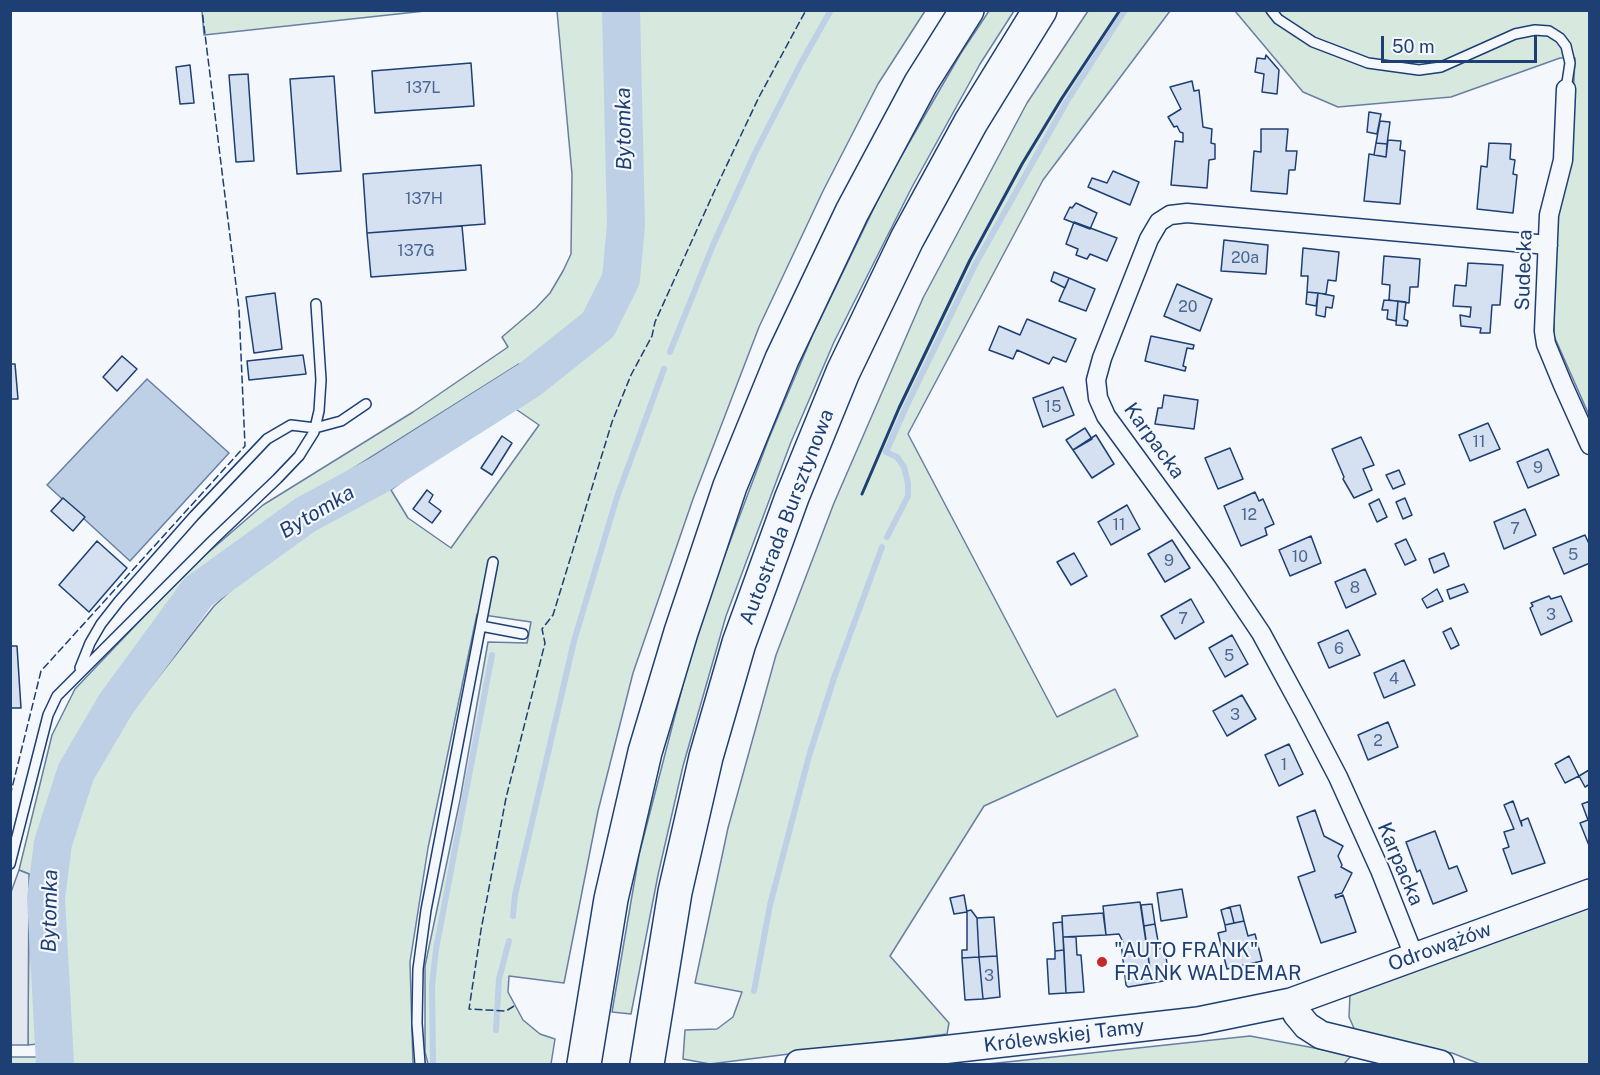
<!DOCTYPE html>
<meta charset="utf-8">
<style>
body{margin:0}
#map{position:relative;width:1600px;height:1075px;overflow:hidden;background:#f4f7fb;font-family:"Public Sans",sans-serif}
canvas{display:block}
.frame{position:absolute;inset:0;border:12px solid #1d3f73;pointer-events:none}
.scale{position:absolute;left:1381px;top:36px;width:156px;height:27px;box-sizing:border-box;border:3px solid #1d3f73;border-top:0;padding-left:8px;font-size:18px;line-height:21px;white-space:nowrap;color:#1d3f73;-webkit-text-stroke:4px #f4f7fb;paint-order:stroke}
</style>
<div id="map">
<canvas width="1600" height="1075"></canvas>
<div class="frame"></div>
<div class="scale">50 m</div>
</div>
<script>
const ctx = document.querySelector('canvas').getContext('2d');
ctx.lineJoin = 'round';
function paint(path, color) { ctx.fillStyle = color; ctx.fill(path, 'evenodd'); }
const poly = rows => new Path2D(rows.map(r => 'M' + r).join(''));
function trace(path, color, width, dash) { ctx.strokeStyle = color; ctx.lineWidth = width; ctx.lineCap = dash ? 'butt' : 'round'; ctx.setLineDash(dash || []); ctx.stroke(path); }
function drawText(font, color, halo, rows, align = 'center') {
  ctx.font = font + ' "Public Sans",sans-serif'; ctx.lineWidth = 4.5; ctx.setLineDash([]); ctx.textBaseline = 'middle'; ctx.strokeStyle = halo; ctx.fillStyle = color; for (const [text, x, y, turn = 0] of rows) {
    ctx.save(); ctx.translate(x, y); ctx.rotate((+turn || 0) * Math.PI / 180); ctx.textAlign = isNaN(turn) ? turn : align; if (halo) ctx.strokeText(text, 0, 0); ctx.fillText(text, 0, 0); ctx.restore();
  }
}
const green = poly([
 [202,11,202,10,425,11,204,35,202,11],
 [557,11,925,11,878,84,823,191,759,327,693,499,633,673,598,811,564,983,509,976,508,992,523,1020,540,1034,555,1039,551,1064,428,1064,425,1052,425,966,460,800,488,642,527,643,531,622,477,614,428,848,410,962,413,1064,68,1064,56,913,59,874,79,796,113,735,214,606,268,556,360,504,428,452,435,457,391,490,408,518,451,548,539,425,507,403,538,388,529,380,519,364,287,510,193,584,95,717,55,797,40,878,46,1043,28,1045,29,874,19,870,52,735,75,689,189,569,263,505,413,412,508,347,502,337,536,308,550,293,563,271,571,254,572,174,557,11],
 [989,11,1014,11,980,64,912,187,834,342,791,442,726,616,683,766,658,875,631,1014,612,1012,639,855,687,669,717,576,769,438,813,334,888,179,961,53,989,11],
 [1088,11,1170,11,1043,180,908,434,1057,717,1115,689,1138,736,984,806,890,956,949,1023,947,1034,710,1064,683,1059,685,1030,717,1029,733,1017,742,992,695,983,728,828,776,655,834,503,923,298,1027,103,1088,11],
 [1235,11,1589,11,1589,415,1554,336,1554,219,1570,160,1575,58,1560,58,1451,97,1338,107,1303,92,1235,11],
 [1589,905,1589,1064,1480,1064,1452,1053,1357,1035,1349,1017,1350,994,1589,905],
 [1250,1036,1352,1055,1344,1064,988,1064,1250,1036],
 [11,1057,50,1057,50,1064,11,1064,11,1057]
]);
paint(green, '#d7e8df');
trace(green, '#687fa3', 1.5);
const parking = poly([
 [19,870,29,874,28,1045,11,1045,10,895,19,870]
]);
paint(parking, '#e3e8f0');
trace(parking, '#687fa3', 1.5);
const water = poly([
 [147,379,229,453,130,561,47,485,147,379]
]);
paint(water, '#bed0e5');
trace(water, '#687fa3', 1.5);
trace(poly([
 [670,352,713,245,755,153,801,63,831,10],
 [887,537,908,496,908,483,904,467,897,457,886,452,906,407,976,263,1067,101,1125,10],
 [513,916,515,895,574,641,617,497,664,369],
 [754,991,770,905,809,756,834,678,882,547],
 [496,1030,499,979,509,941],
 [433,1062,432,986,436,949,492,655]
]), '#bed0e5', 6);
trace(poly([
 [55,1064,46,898,53,843,76,772,116,704,198,592,305,515,379,475,529,380,598,325,621,279,626,225,621,10]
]), '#bed0e5', 38);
const building = poly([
 [1266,55,1279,70,1277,94,1262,92,1264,74,1255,72,1257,58,1265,59,1266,55],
 [471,63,474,106,375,113,372,71,471,63],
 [190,65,194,103,180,104,176,67,190,65],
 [248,74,254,161,236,162,229,75,248,74],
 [334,76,341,171,297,174,290,79,334,76],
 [1192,81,1194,91,1199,90,1203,127,1212,129,1211,143,1215,144,1215,159,1209,160,1207,188,1171,185,1175,141,1183,142,1183,133,1180,132,1177,126,1174,127,1168,117,1181,109,1170,87,1192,81],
 [1369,112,1381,114,1377,134,1367,132,1369,112],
 [1380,121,1390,122,1387,144,1376,143,1380,121],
 [1261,129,1288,129,1286,151,1297,151,1295,170,1289,170,1287,194,1251,191,1254,151,1261,152,1261,129],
 [1388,140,1401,141,1400,150,1405,151,1400,204,1364,201,1369,154,1386,157,1388,140],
 [1376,143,1387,144,1386,157,1374,155,1376,143],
 [1489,143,1511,144,1510,159,1515,160,1513,174,1517,175,1513,213,1477,209,1481,166,1487,167,1489,143],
 [481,165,485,224,367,233,363,174,481,165],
 [1113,171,1139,182,1130,205,1088,187,1092,178,1107,183,1113,171],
 [1076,203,1097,213,1090,229,1064,219,1070,207,1072,208,1076,203],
 [1074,222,1117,238,1107,261,1090,254,1087,259,1076,255,1078,249,1066,244,1074,222],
 [462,226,466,270,371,277,367,233,462,226],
 [1224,240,1268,245,1266,274,1221,271,1224,240],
 [1303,248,1339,252,1336,281,1328,280,1326,294,1307,292,1308,276,1301,276,1303,248],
 [1384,256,1420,259,1418,287,1410,287,1409,303,1389,300,1390,285,1382,284,1384,256],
 [1468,263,1503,265,1500,305,1492,305,1490,333,1480,333,1481,328,1461,326,1460,315,1470,317,1471,307,1453,306,1455,285,1466,286,1468,263],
 [1054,272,1069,278,1065,288,1051,281,1054,272],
 [1069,278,1095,289,1086,311,1059,301,1069,278],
 [1177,284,1212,299,1200,331,1164,316,1177,284],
 [1307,292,1318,293,1316,306,1306,304,1307,292],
 [275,293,282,349,254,353,246,297,275,293],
 [1318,293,1334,296,1332,308,1326,307,1325,317,1316,315,1318,293],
 [1384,300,1398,301,1396,321,1387,319,1388,310,1382,310,1384,300],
 [1398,301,1406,302,1404,319,1408,321,1407,326,1396,325,1398,301],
 [1027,319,1076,339,1066,362,1053,357,1049,364,1017,350,1013,359,989,350,999,326,1020,335,1027,319],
 [1151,336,1194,345,1193,349,1187,348,1183,366,1186,367,1185,371,1145,361,1151,336],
 [303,355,306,374,249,380,247,361,303,355],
 [122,356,137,369,117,391,103,377,122,356],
 [10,364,15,364,18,399,10,399,10,364],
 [1063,387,1074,415,1043,427,1033,398,1063,387],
 [1164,395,1198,400,1194,429,1155,424,1158,408,1162,408,1164,395],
 [1488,423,1500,449,1470,461,1459,435,1488,423],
 [1085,428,1092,439,1073,450,1066,440,1085,428],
 [1096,435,1114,464,1092,478,1073,450,1096,435],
 [502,436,512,443,492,475,481,468,502,436],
 [1361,437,1374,465,1363,469,1372,490,1354,498,1343,479,1344,477,1332,449,1361,437],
 [1230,448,1243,479,1218,489,1205,458,1230,448],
 [1548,449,1559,475,1528,488,1517,462,1548,449],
 [1399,470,1405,484,1393,489,1386,475,1399,470],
 [427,490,433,495,429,502,441,511,432,523,413,509,427,490],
 [1255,492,1259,501,1263,499,1274,524,1265,528,1267,535,1241,546,1224,506,1255,492],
 [63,498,85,517,73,531,51,511,63,498],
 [1405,498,1412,515,1403,519,1396,502,1405,498],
 [1379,499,1387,517,1377,522,1369,504,1379,499],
 [1127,505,1140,529,1111,545,1098,522,1127,505],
 [1525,509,1536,535,1504,549,1494,522,1525,509],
 [1585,535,1590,546,1590,563,1564,574,1553,548,1585,535],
 [1311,536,1321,563,1290,576,1279,550,1311,536],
 [1406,539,1416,560,1405,565,1395,544,1406,539],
 [1172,540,1190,568,1165,582,1148,554,1172,540],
 [97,541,127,568,89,612,59,585,97,541],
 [1074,553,1087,576,1071,585,1057,562,1074,553],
 [1444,553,1449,566,1434,573,1429,559,1444,553],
 [1365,569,1376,594,1346,608,1335,582,1365,569],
 [1464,584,1468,592,1450,599,1447,590,1464,584],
 [1437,589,1443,601,1427,608,1422,599,1437,589],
 [1549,596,1551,599,1561,596,1572,621,1541,635,1530,608,1533,606,1531,603,1549,596],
 [1191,599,1204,622,1175,639,1161,616,1191,599],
 [1451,628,1459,645,1451,649,1443,632,1451,628],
 [1348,630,1360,655,1329,668,1318,643,1348,630],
 [1232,635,1248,664,1225,677,1209,648,1232,635],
 [10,646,17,646,21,708,10,708,10,646],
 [1404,660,1415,685,1384,698,1374,673,1404,660],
 [1242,695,1256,719,1227,736,1213,711,1242,695],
 [1388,722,1398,747,1368,760,1358,735,1388,722],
 [1289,744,1303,774,1279,786,1265,755,1289,744],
 [1569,756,1579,776,1565,783,1555,764,1569,756],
 [1589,770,1590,784,1585,787,1579,776,1589,770],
 [1513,801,1522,826,1521,821,1528,818,1545,863,1512,874,1503,849,1509,847,1504,832,1514,829,1504,805,1513,801],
 [1590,801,1590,848,1580,823,1588,820,1582,804,1590,801],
 [1315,810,1324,836,1343,846,1338,856,1342,865,1341,867,1352,873,1342,893,1335,895,1336,898,1343,895,1356,932,1321,943,1298,877,1315,871,1297,817,1315,810],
 [1435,831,1449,869,1457,866,1467,891,1433,904,1420,870,1417,872,1406,842,1435,831],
 [1182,889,1187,917,1161,921,1157,893,1182,889],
 [964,895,967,912,954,914,950,898,964,895],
 [1140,902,1152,983,1128,987,1126,985,1121,943,1123,942,1119,934,1106,935,1103,906,1140,902],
 [1152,904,1155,924,1144,926,1141,905,1152,904],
 [1240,905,1244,921,1234,923,1230,907,1240,905],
 [1230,907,1234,923,1225,925,1221,910,1230,907],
 [971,910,977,918,979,957,962,958,962,950,967,950,967,911,971,910],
 [1103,913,1106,935,1063,937,1062,916,1103,913],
 [994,917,997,956,979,957,977,918,994,917],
 [1244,921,1248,936,1255,934,1262,961,1227,969,1218,933,1226,931,1225,925,1244,921],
 [1062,922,1064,950,1055,951,1053,923,1062,922],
 [1155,924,1158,941,1156,941,1157,949,1165,948,1169,980,1152,983,1144,926,1155,924],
 [1063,937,1076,937,1077,955,1081,955,1084,992,1066,993,1063,937],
 [1064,950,1066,993,1049,994,1047,959,1055,959,1055,951,1064,950],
 [997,956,1000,997,983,999,979,957,997,956],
 [979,957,983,999,965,1000,962,958,979,957]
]);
paint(building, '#d5e0f0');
trace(building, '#1d3f73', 1.5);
const lane = poly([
 [1271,10,1278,19,1313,42,1368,63,1419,70,1441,67,1515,34,1535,30,1549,31,1560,38,1566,46,1570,63,1566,89],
 [481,626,523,634],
 [80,668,90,643,101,624,119,601,194,516,267,439,291,425,315,428,341,421,366,404],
 [10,864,48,715,57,696,213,540,277,479,299,456,314,432,319,411,321,380,316,304],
 [420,1064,417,1023,418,969,426,910,493,562]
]);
const street = poly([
 [1566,89,1563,160,1549,215,1544,331,1546,344,1563,385,1590,445],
 [1414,956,1380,870,1338,777,1305,714,1261,633,1222,575,1106,416,1098,398,1096,380,1102,358,1149,239,1159,222,1170,215,1187,213,1548,245]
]);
const secondary = poly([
 [1291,1002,1297,1014,1307,1026,1321,1035,1440,1064],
 [799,1064,915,1053,1198,1021,1291,1002,1590,893]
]);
const highway = poly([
 [584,1064,611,899,645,752,681,632,730,486,782,359,852,212,921,83,967,10],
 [647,1064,675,892,706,757,739,643,792,497,843,372,907,239,971,122,1040,10]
]);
trace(lane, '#1d3f73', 12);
trace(street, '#1d3f73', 21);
trace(secondary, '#1d3f73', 30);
trace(highway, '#1d3f73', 36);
trace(lane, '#f4f7fb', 9);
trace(street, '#f4f7fb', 18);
trace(secondary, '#f4f7fb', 27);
trace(highway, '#f4f7fb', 33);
trace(poly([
 [10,796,41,671,245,446,239,309,202,10],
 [514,1006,506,1011,469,1009,481,930,506,798,545,643,542,629,553,615,612,422,631,375,652,336,655,322,714,192,759,97,806,10]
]), '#1d3f73', 1.5, [8, 3]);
trace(poly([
 [862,494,899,408,970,260,1022,164,1062,98,1120,10]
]), '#1d3f73', 3);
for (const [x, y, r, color] of [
 [1102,962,6,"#c62828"]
]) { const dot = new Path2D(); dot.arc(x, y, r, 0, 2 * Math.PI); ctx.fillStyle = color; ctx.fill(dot); trace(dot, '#f4f7fb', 2); }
drawText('16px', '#4b6792', null, [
 ["137L",423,88],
 ["137H",424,199],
 ["137G",416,251],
 ["20a",1245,258],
 ["20",1188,307],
 ["15",1053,407],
 ["11",1479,442],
 ["9",1538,468],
 ["12",1249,515],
 ["11",1119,525],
 ["7",1515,529],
 ["5",1573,555],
 ["10",1300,557],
 ["9",1169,561],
 ["8",1355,588],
 ["3",1551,615],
 ["7",1183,619],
 ["6",1339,649],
 ["5",1229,656],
 ["4",1394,679],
 ["3",1235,715],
 ["2",1378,741],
 ["1",1284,765],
 ["3",989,976]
]);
drawText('20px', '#1d3f73', '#f4f7fb', [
 ["Sudecka",1524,270,-88],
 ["Karpacka",1154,441,54],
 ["Autostrada Bursztynowa",787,517,-69],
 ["Karpacka",1400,864,67],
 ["Odrowążów",1440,947,-20],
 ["Królewskiej Tamy",1064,1036,-7]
]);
drawText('20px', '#1d3f73', '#f4f7fb', [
 ["\"AUTO FRANK\"",1114,951],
 ["FRANK WALDEMAR",1114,974]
], 'left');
drawText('italic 21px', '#1d3f73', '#f4f7fb', [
 ["Bytomka",624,129,-91],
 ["Bytomka",317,512,-31],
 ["Bytomka",50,911,-89]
]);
</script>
